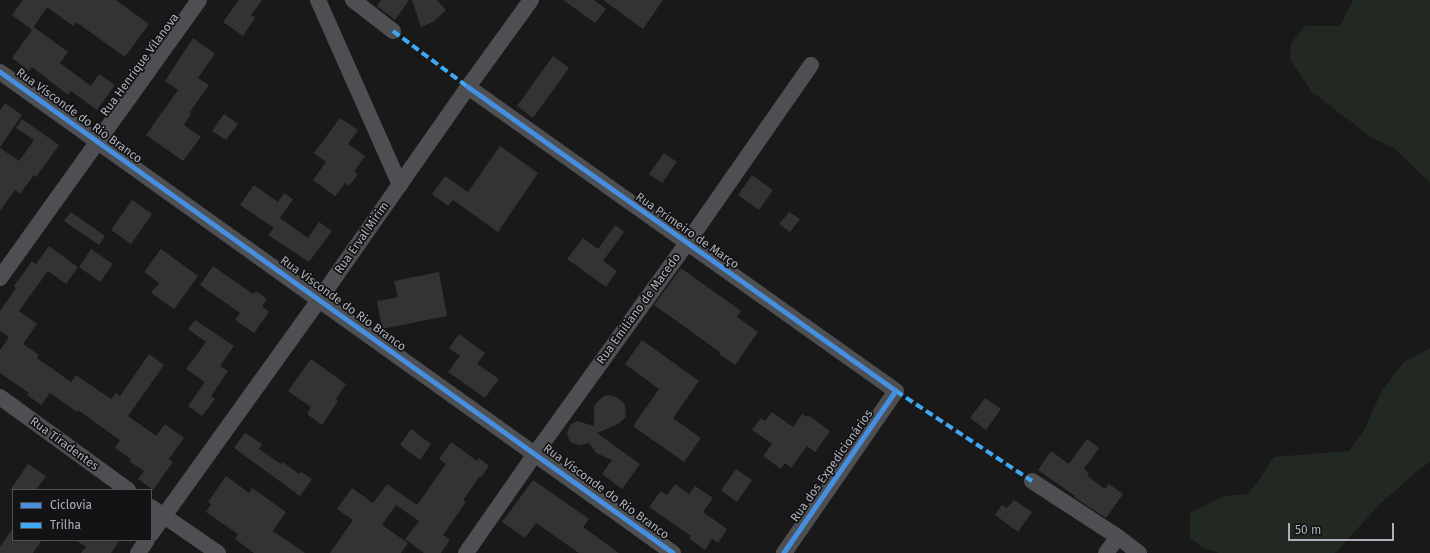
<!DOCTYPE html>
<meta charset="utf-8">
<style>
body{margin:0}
#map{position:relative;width:1430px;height:553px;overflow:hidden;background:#191919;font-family:"Fira Sans",sans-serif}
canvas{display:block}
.legend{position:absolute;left:12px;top:489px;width:140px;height:52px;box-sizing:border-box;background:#131315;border:1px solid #505256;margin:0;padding:5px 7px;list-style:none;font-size:12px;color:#acb0b8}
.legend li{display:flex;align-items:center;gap:8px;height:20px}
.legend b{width:20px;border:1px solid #505256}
.scale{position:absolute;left:1288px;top:523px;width:106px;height:18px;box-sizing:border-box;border:2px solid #acb0b8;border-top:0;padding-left:5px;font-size:12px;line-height:14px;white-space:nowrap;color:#acb0b8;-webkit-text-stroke:3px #131315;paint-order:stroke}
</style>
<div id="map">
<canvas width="1430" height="553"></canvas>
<ul class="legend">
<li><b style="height:5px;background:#468fdf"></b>Ciclovia</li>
<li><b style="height:5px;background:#3fa9f5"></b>Trilha</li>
</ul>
<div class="scale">50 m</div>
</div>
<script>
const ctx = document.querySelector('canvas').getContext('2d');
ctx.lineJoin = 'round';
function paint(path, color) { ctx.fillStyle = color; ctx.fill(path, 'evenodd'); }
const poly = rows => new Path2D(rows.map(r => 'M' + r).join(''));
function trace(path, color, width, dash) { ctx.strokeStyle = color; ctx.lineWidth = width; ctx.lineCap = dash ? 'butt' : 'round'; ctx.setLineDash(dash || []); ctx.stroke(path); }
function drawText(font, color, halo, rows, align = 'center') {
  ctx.font = font + ' "Fira Sans",sans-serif'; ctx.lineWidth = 3.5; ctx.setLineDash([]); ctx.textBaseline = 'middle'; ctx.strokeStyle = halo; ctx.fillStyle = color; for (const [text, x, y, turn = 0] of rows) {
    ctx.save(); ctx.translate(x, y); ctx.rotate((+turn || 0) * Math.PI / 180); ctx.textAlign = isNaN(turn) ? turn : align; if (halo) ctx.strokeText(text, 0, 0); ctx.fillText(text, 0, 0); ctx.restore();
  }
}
paint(poly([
 [1353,0,1430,0,1430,183,1395,149,1371,137,1312,92,1290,60,1291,43,1305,26,1340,26],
 [1430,348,1430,462,1417,471,1379,505,1335,553,1219,553,1204,548,1190,538,1190,513,1224,496,1248,494,1261,477,1274,457,1349,451,1365,429,1381,392,1404,362]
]), '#222822');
paint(poly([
 [23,0,116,0,149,24,125,57,76,22,73,26,47,7,32,30,12,15],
 [239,0,262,0,251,15,255,18,243,36,223,22],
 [381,0,409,0,395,20,377,6],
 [412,0,437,0,446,10,433,22,421,27],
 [563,0,594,0,606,9,595,23],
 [603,0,663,0,643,29],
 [34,27,68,52,60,63,91,86,99,74,115,85,97,110,71,91,68,95,32,67,29,71,12,58],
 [193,38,215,54,198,78,209,85,189,113,191,114,184,125,201,137,183,161,146,135,178,90,165,81],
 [553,56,569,68,533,118,517,106],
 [5,103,22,115,0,147,0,110],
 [224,114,238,124,226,140,212,131],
 [340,118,358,130,348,144,365,156,354,172,358,174,349,186,345,183,335,196,313,180,326,162,314,153],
 [22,119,59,145,36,177,34,175,20,194,15,190,0,211,0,148,19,161,34,140,16,128],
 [500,146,538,173,498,232,453,200,448,206,432,194,445,176,468,192],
 [664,153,677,162,662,183,649,174],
 [752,175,773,190,759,210,738,195],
 [254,185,278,202,284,193,293,199,280,218,308,238,319,222,332,231,309,262,268,235,274,228,240,205],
 [132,200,152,214,131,244,111,230],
 [71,212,105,236,99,245,64,221],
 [789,212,800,219,790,232,779,224],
 [615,225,624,232,603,261,617,271,606,287,567,259,583,238,598,249],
 [49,246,78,267,66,284,48,271,19,311,37,324,23,344,39,355,37,358,71,382,76,375,111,399,116,393,120,396,149,354,164,365,128,416,156,436,165,424,184,438,169,459,173,462,153,490,138,479,144,471,129,461,131,459,115,448,120,440,78,410,77,412,50,393,41,405,27,395,29,393,0,373,0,350,9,337,0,331,0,311,16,288,14,286,32,261,36,264],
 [91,249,113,264,100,282,79,267],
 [161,249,198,276,174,309,151,293,159,283,144,272],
 [213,266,253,294,256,291,267,299,262,306,269,312,254,333,235,320,240,313,200,285],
 [681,268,741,311,737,317,758,332,735,365,719,354,720,352,654,305],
 [439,272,447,316,382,329,377,301,398,297,394,281],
 [195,320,234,346,220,366,228,371,211,396,215,399,202,416,188,406,205,382,186,369,206,342,188,329],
 [459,334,485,353,477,364,499,379,485,398,448,372,460,356,449,348],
 [642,340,699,381,673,418,701,438,684,462,633,426,659,389,625,364],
 [311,359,346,384,336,399,338,401,322,425,307,414,311,407,288,391],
 [609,395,614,396,623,402,625,406,626,417,618,424,597,433,640,464,622,489,602,474,612,460,596,453,589,443,579,445,572,443,569,440,567,433,570,425,577,421,594,426,594,408,596,403,604,396],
 [985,398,1001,409,986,430,970,418],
 [772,412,793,427,802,414,807,417,808,415,830,431,815,452,807,446,791,468,785,463,781,469,763,456,772,444,752,430,761,418,765,421],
 [411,429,431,444,420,460,400,445],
 [245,433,262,444,259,449,281,464,283,462,299,474,301,472,312,479,300,496,234,448],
 [1087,439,1099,448,1084,469,1089,473,1087,476,1105,489,1109,484,1123,494,1106,518,1074,497,1075,496,1038,470,1051,451,1069,464],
 [451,442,477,461,479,458,489,466,481,477,480,476,463,500,466,502,443,535,450,540,441,553,424,553,405,539,419,521,396,505,382,525,408,543,401,553,330,553,353,520,337,509,352,488,373,503,387,484,417,505,446,464,439,459],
 [28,464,46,476,36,490,10,490],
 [736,469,752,480,737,502,721,490],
 [226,476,249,493,252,488,286,512,273,531,305,553,254,553,235,539,238,534,206,512,211,504,208,502],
 [533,480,589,519,583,527,619,553,579,553,536,523,525,538,502,522],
 [675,484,689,494,695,486,713,498,703,512,727,529,718,543,712,539,705,550,689,538,691,536,649,507,661,491,667,495],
 [1014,500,1032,512,1018,532,995,515,1002,505,1007,508],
 [13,528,13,540,42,540,33,553,0,553,0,547],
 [76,540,120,540,111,553,81,553,86,547]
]), '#333334');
trace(poly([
 [318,0,400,185],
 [353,0,393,31],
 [0,72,673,553],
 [468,87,896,391,784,553],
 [0,278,199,0],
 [0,397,128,490],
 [1032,481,1118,537,1139,553],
 [151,507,218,553],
 [151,534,319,300,468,87,531,0],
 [138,553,147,540],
 [466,553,535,454,687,243,811,65],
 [1106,553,1118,537]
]), '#4e4f52', 16);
trace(poly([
 [393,31,468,87],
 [896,391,1032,481]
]), '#3fa9f5', 4, [8, 4]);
trace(poly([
 [0,72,673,553],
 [468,87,896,391,784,553]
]), '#468fdf', 5);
drawText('12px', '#acb0b8', '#131315', [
 ["Rua Henrique Vilanova",140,65,-54],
 ["Rua Visconde do Rio Branco",79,116,36],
 ["Rua Primeiro de Março",687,231,35],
 ["Rua Erval Mirim",362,238,-55],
 ["Rua Visconde do Rio Branco",343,304,36],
 ["Rua Emiliano de Macedo",639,309,-54],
 ["Rua Tiradentes",64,444,36],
 ["Rua dos Expedicionários",832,466,-55],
 ["Rua Visconde do Rio Branco",606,492,36]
]);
</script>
